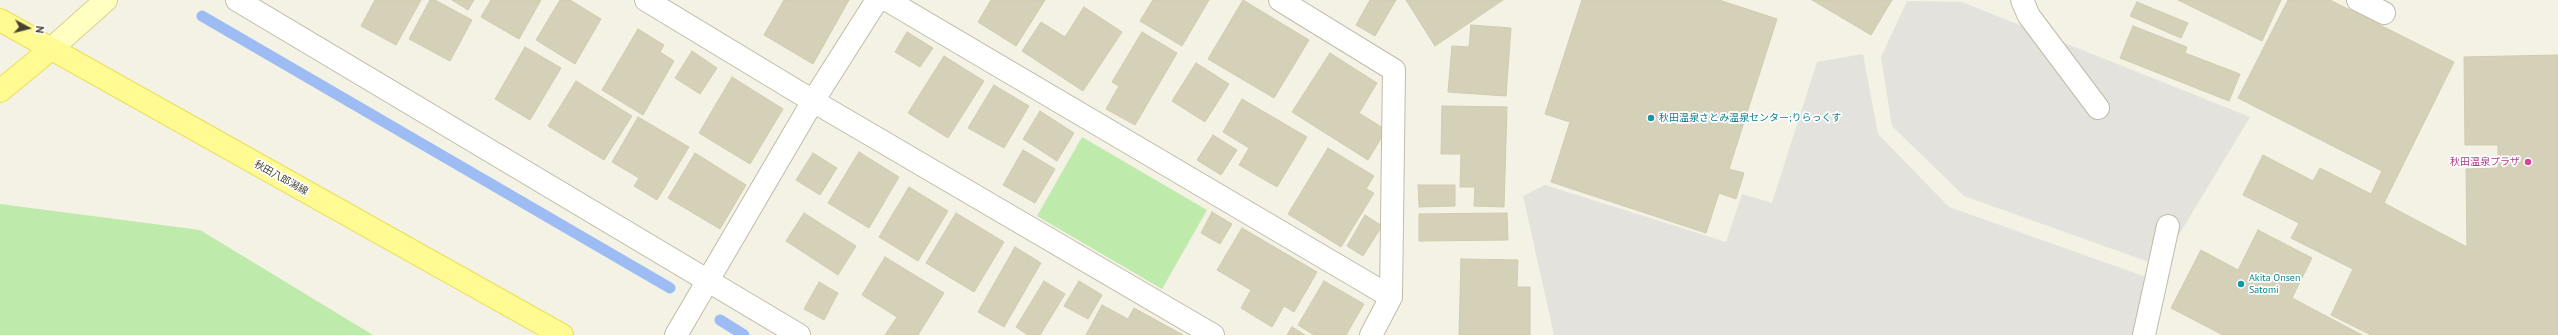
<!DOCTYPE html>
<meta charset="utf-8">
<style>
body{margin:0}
#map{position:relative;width:2558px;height:335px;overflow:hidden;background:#f3f2e4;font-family:"PT Sans",sans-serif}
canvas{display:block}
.north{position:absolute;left:8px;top:8px;width:40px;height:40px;-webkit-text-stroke:3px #fff;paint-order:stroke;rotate:97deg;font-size:11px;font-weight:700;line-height:16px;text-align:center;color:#464334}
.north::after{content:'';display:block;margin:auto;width:14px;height:18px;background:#464334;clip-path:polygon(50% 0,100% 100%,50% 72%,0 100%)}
</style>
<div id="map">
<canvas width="2558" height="335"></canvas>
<div class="north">N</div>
</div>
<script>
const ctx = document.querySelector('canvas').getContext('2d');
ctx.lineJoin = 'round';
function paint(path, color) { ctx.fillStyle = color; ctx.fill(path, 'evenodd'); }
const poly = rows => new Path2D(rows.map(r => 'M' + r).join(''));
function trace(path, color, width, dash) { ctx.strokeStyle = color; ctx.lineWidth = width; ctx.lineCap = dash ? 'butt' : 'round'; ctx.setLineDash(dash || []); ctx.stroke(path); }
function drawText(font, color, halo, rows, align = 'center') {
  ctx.font = font + ' "PT Sans","Noto Sans JP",sans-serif'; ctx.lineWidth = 3.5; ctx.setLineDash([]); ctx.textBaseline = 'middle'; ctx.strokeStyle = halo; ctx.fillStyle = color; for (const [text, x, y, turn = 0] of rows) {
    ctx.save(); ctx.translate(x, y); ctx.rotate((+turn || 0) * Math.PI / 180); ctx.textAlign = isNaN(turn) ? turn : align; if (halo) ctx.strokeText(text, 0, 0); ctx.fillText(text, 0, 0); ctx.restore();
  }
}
paint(poly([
 [1082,137,1207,210,1162,289,1037,216],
 [0,204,200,230,373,335,0,335]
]), '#beeaab');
paint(poly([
 [1907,1,1962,2,2250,117,2160,266,1964,196,1892,126,1881,57],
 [1863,54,1878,134,1949,207,2146,277,2132,335,1554,335,1523,196,1545,185,1726,242,1742,194,1772,203,1817,62]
]), '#e3e2dd');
trace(poly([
 [202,16,670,288],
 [720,320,744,335]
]), '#9dbcf4', 11);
const building = poly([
 [375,0,421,0,396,45,361,26,375,0],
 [430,0,435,0,472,20,450,61,409,39,430,0],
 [452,0,474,0,468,10,452,0],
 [491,0,541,0,519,39,481,17,491,0],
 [560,0,570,0,601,19,575,64,536,40,560,0],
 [784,0,849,0,813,64,764,35,784,0],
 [991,0,1045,0,1016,46,978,22,991,0],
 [1153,0,1209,0,1182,46,1140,21,1153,0],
 [1243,0,1309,40,1274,98,1208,59,1243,0],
 [1370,0,1396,0,1375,36,1356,25,1370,0],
 [1406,0,1503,0,1435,46,1406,0],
 [1582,0,1719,0,1777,19,1729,169,1744,173,1736,199,1719,193,1706,233,1551,182,1570,122,1545,114,1582,0],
 [1812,0,1892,0,1871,35,1812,0],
 [2178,0,2281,0,2262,41,2178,0],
 [2288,0,2330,0,2454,62,2384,203,2467,247,2466,169,2498,168,2498,145,2465,145,2464,57,2558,55,2558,335,2371,335,2331,315,2353,269,2291,238,2299,223,2243,195,2263,155,2313,181,2320,168,2371,194,2382,171,2238,98,2288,0],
 [2137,2,2188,23,2181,38,2130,16,2137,2],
 [1084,7,1122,32,1083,91,1022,51,1041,22,1065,37,1084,7],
 [1471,25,1511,28,1506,96,1448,92,1452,46,1469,47,1471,25],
 [2133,26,2187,47,2185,53,2240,74,2229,101,2120,58,2133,26],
 [638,29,664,45,660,52,674,61,643,115,602,90,638,29],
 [907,32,933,48,920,67,895,52,907,32],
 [1142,32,1177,53,1135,125,1106,109,1119,86,1112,82,1142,32],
 [525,47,561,68,530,120,495,99,525,47],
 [692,51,717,68,700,94,675,78,692,51],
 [1330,53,1377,83,1359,113,1386,130,1368,160,1292,112,1330,53],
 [944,56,984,81,948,138,908,113,944,56],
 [1196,63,1229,84,1205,122,1172,101,1196,63],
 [732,77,783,109,750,164,699,133,732,77],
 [576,81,632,116,604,160,548,126,576,81],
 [994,85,1029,106,1004,148,968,128,994,85],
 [1242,99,1307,137,1277,187,1239,165,1249,148,1223,132,1242,99],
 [1442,106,1507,107,1504,207,1474,206,1475,187,1460,187,1461,154,1441,154,1442,106],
 [1040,111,1074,133,1057,161,1023,139,1040,111],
 [638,117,689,147,657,200,634,186,639,178,612,162,638,117],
 [1213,135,1237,150,1221,175,1197,160,1213,135],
 [1328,148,1374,176,1366,189,1374,193,1341,247,1288,214,1328,148],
 [1023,150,1055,169,1035,203,1003,185,1023,150],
 [859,152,899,177,869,228,828,203,859,152],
 [695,153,746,185,720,229,668,198,695,153],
 [813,153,837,168,820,195,796,180,813,153],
 [1418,185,1455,185,1455,206,1419,207,1418,185],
 [909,187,948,211,918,261,879,237,909,187],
 [1212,212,1232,224,1220,244,1201,233,1212,212],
 [804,213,856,246,838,275,786,241,804,213],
 [956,213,1004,242,974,292,926,263,956,213],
 [1507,213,1508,240,1419,241,1419,214,1507,213],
 [1365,215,1382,226,1363,256,1347,246,1365,215],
 [1242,228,1317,272,1294,312,1284,306,1272,327,1241,308,1251,290,1217,270,1242,228],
 [2258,230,2312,258,2292,298,2362,335,2223,335,2171,308,2201,250,2238,270,2258,230],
 [1015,247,1041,263,1004,327,978,312,1015,247],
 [885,257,944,293,918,335,885,335,897,317,862,295,885,257],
 [1461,259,1518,260,1517,287,1530,287,1530,335,1459,335,1461,259],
 [1044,281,1065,294,1040,335,1028,335,1016,327,1044,281],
 [1079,281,1102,295,1088,319,1064,306,1079,281],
 [1324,281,1364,304,1346,335,1314,335,1298,325,1324,281],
 [819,282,838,293,824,320,804,309,819,282],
 [1102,305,1128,319,1134,308,1183,335,1086,335,1102,305],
 [1292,327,1305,335,1287,335,1292,327]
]);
paint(building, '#d5d1b9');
trace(building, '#d0cbac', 1);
const street = poly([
 [237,0,799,335],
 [646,0,813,101,1213,335],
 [887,0,1391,297],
 [1280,0,1394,70,1391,297,1371,335],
 [2022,0,2029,16,2098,108],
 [2358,0,2384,13],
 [676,335,813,101,877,0],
 [2144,335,2168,226]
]);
const secondary = poly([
 [51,49,106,0]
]);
const primary = poly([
 [0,20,562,335],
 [0,91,51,49]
]);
trace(street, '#bfbca6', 24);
trace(secondary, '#d6d391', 24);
trace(primary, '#e9e05c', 24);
trace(street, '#fff', 22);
trace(secondary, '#ffffc2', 22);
trace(primary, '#fffa91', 22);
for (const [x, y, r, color] of [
 [1651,118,4,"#0f9aa8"],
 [2528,162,4,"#d1479c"],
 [2241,284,4,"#0f9aa8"]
]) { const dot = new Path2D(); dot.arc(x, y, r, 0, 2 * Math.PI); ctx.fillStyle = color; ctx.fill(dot); trace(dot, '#fff', 1.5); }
drawText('10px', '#0d838f', '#fff', [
 ["秋田温泉さとみ温泉センター;りらっくす",1659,118],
 ["Akita Onsen",2249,278],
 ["Satomi",2249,290]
], 'left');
drawText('10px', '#b23c85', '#fff', [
 ["秋田温泉プラザ",2520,162]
], 'right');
drawText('10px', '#464334', '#fff', [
 ["秋田八郎潟線",281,178,29]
]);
</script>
